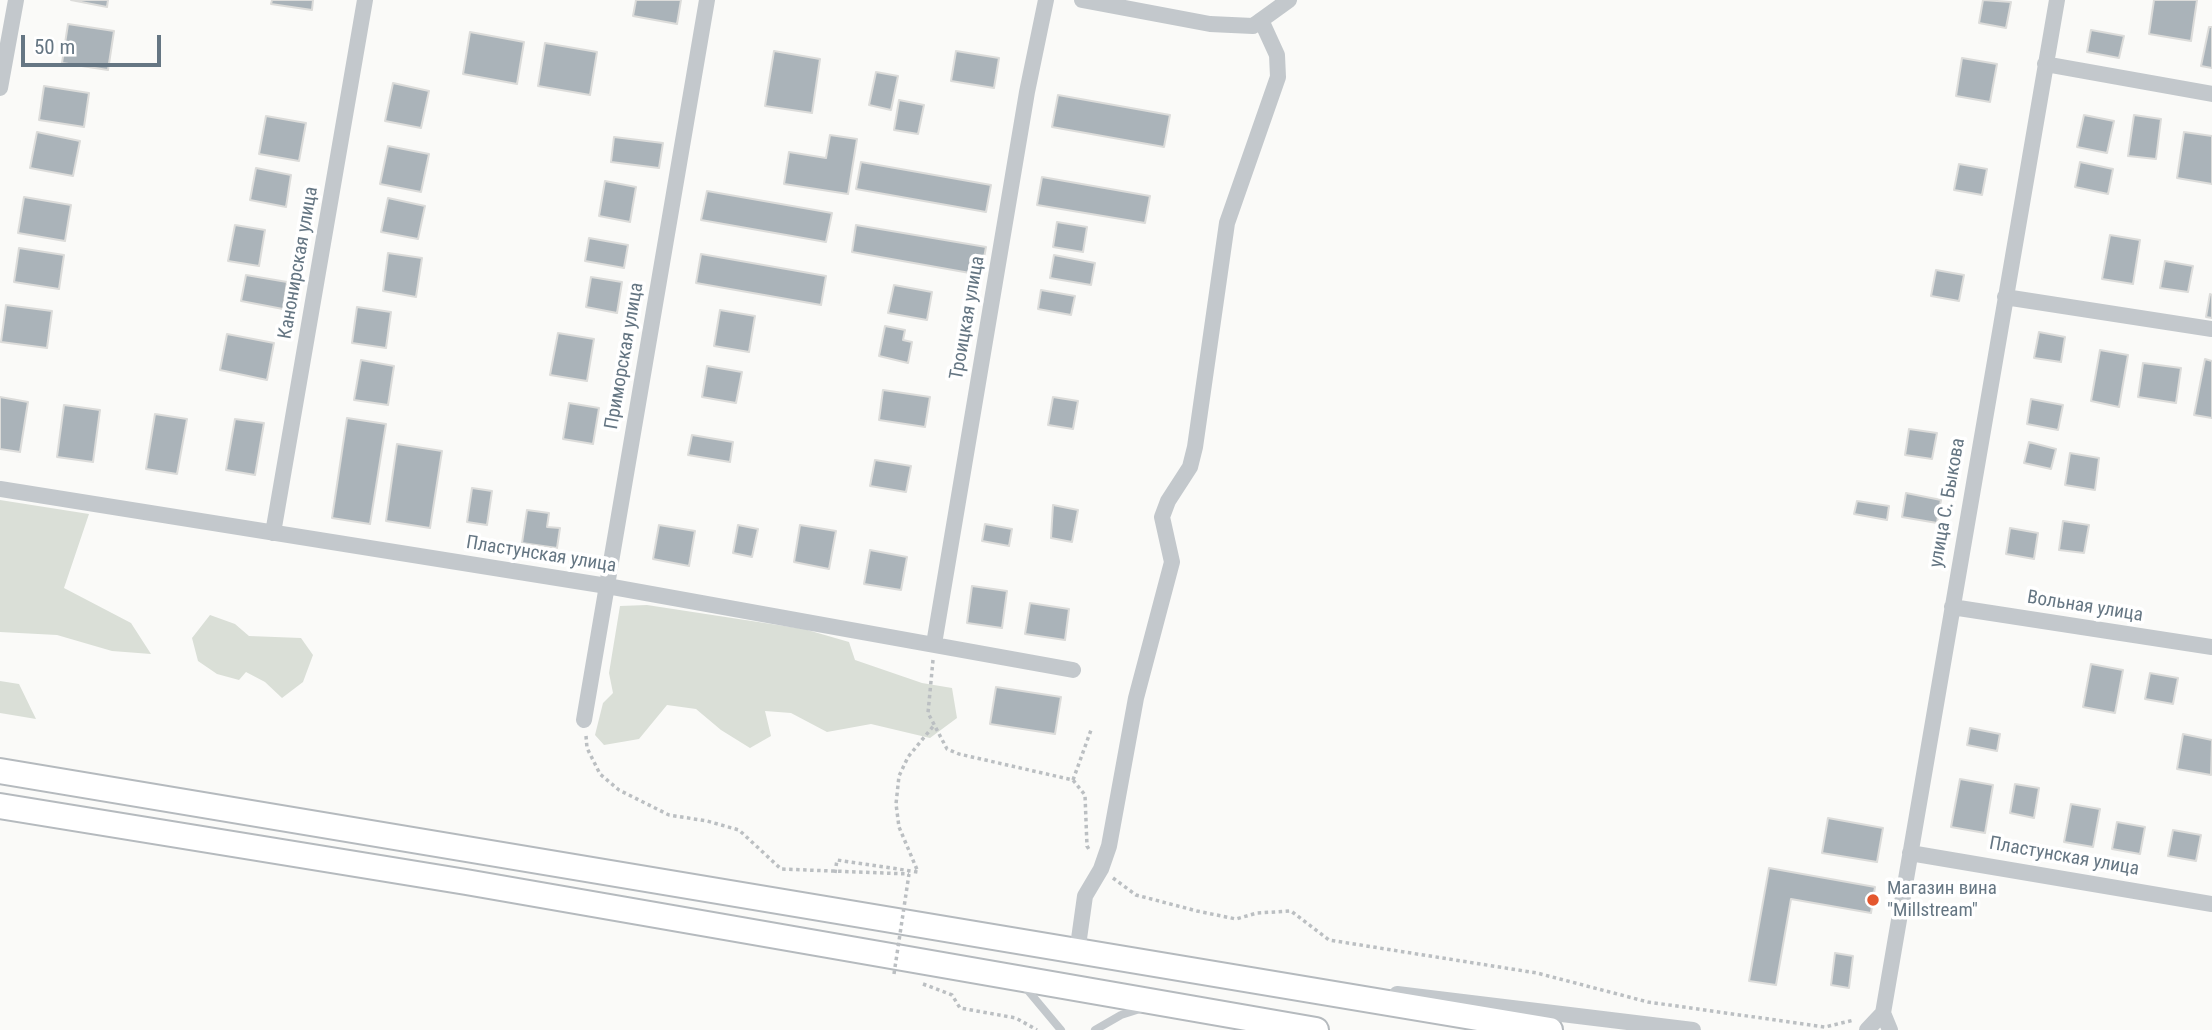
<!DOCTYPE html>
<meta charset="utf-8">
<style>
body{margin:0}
#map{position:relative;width:2212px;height:1030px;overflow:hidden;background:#fafaf8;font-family:"Roboto Condensed",sans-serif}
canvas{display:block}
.scale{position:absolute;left:21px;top:35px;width:140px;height:32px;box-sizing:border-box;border:4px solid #657683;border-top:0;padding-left:9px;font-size:21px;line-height:24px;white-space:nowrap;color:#657683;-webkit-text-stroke:5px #fff;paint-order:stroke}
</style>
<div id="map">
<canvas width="2212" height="1030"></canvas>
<div class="scale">50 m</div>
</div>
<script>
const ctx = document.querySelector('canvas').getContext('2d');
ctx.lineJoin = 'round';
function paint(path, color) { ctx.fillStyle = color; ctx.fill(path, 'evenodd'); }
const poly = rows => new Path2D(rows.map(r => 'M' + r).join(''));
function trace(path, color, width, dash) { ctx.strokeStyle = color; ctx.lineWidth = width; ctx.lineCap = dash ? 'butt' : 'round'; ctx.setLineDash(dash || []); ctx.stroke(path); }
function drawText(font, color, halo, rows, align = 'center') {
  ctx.font = font + ' "Roboto Condensed",sans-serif'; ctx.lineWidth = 7; ctx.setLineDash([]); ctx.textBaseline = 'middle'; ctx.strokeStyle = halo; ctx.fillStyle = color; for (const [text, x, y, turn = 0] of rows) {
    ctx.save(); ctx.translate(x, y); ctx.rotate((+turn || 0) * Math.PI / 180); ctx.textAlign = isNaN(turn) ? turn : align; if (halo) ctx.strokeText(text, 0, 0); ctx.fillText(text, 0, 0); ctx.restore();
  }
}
paint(poly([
 [0,500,89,514,64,588,131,623,151,654,112,651,57,635,0,632],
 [647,605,804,629,849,642,855,660,922,683,952,688,957,718,930,738,871,724,827,732,791,713,765,711,771,736,750,748,721,730,696,709,667,705,639,739,604,745,595,735,603,703,613,693,609,673,620,606],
 [210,615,235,624,249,636,301,638,313,655,303,682,282,698,265,682,246,672,239,680,217,674,198,661,192,638],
 [0,681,19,684,36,719,0,713]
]), '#dadfd7');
const building = poly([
 [71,0,108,0,107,7,71,0],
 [272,0,313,0,312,10,271,4,272,0],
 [636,0,681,0,677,24,633,16,636,0],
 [1983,0,2011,2,2006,28,1979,23,1983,0],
 [2154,0,2197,0,2191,41,2149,34,2154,0],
 [68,24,114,31,108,70,62,63,68,24],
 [2209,27,2212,27,2212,68,2201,66,2209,27],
 [2091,30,2124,36,2119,58,2087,52,2091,30],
 [470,32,524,42,517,84,463,74,470,32],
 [545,43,597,52,590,95,538,86,545,43],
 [774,51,820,59,812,113,765,106,774,51],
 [956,51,999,58,994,88,951,81,956,51],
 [1962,58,1997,64,1990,102,1956,96,1962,58],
 [876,72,898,76,891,110,869,105,876,72],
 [393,83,429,91,421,128,385,121,393,83],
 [44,86,89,93,84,127,39,120,44,86],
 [1058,95,1170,115,1164,147,1052,127,1058,95],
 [899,100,924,105,918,134,894,130,899,100],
 [2084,115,2114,121,2107,153,2077,147,2084,115],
 [2134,115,2161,119,2156,159,2128,156,2134,115],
 [266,116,306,123,299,161,259,154,266,116],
 [37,132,80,141,73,176,30,168,37,132],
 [2184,132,2212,136,2212,184,2177,178,2184,132],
 [830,135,857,139,848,194,784,184,789,152,826,158,830,135],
 [614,137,663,143,659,168,611,162,614,137],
 [388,146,429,154,421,192,380,184,388,146],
 [861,162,991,185,986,212,856,189,861,162],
 [2080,162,2113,169,2108,194,2075,187,2080,162],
 [1959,164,1987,169,1982,195,1954,190,1959,164],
 [256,168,291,175,286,207,250,200,256,168],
 [1042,177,1150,196,1145,223,1037,205,1042,177],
 [605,181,636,187,630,222,599,216,605,181],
 [707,191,832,213,826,242,701,220,707,191],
 [24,197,71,205,65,241,18,233,24,197],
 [388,198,425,206,418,239,381,232,388,198],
 [1057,222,1087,227,1083,252,1053,247,1057,222],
 [235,225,265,230,259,266,228,261,235,225],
 [856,225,986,247,981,275,852,252,856,225],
 [2110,235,2140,240,2133,284,2102,279,2110,235],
 [589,238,628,245,624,268,585,261,589,238],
 [19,248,64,255,59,289,14,282,19,248],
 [388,253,422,258,416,297,383,291,388,253],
 [701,254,826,276,821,305,696,283,701,254],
 [1054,255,1095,263,1091,285,1050,278,1054,255],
 [2165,261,2193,266,2188,292,2160,288,2165,261],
 [1936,270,1964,275,1959,301,1931,296,1936,270],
 [246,275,287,282,283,309,241,301,246,275],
 [591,277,622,282,617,313,586,307,591,277],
 [894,285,932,292,927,320,888,313,894,285],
 [1041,290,1075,296,1071,315,1038,309,1041,290],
 [2210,294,2212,295,2212,318,2206,317,2210,294],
 [6,305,52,311,47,348,1,342,6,305],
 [357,307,391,312,386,348,352,343,357,307],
 [720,310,755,316,749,352,714,346,720,310],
 [885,326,905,330,903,340,912,342,908,363,879,356,885,326],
 [2039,332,2065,337,2061,362,2034,358,2039,332],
 [558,333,594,339,587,381,550,375,558,333],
 [227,334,274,343,267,380,220,370,227,334],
 [2100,350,2128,355,2119,407,2091,401,2100,350],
 [2205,359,2212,361,2212,418,2194,415,2205,359],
 [361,360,394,366,388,405,354,400,361,360],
 [2143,363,2181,368,2176,403,2138,397,2143,363],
 [707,366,742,372,736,403,702,397,707,366],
 [883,390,930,397,925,427,879,420,883,390],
 [0,397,28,402,20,452,0,449,0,397],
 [1053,397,1078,401,1073,429,1048,425,1053,397],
 [2031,399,2063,405,2058,430,2027,424,2031,399],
 [569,403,599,408,593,444,563,439,569,403],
 [64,405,100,410,93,462,57,457,64,405],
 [155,414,187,419,177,474,146,469,155,414],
 [347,418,386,424,370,524,332,518,347,418],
 [235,419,264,423,255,475,226,470,235,419],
 [1909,429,1937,433,1932,459,1905,455,1909,429],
 [692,435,733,442,730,462,688,455,692,435],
 [2029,442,2056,449,2051,469,2024,463,2029,442],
 [397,444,442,451,430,528,386,521,397,444],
 [2070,453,2099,458,2095,490,2065,485,2070,453],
 [875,460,911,466,906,492,870,486,875,460],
 [472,488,492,491,487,525,467,522,472,488],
 [1906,493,1941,500,1937,523,1902,517,1906,493],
 [1857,501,1889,506,1887,520,1854,514,1857,501],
 [1053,505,1078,510,1072,542,1051,538,1053,505],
 [527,510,549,513,547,527,560,528,557,548,522,543,527,510],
 [2063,521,2089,525,2084,553,2059,550,2063,521],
 [985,524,1012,529,1009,546,982,541,985,524],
 [659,525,695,531,689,566,653,559,659,525],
 [738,525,758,529,752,557,733,553,738,525],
 [800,525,836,531,829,569,794,562,800,525],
 [2010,528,2038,533,2034,559,2006,554,2010,528],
 [870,550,907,557,901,590,864,584,870,550],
 [972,586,1007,591,1002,628,967,623,972,586],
 [1030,603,1069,609,1065,640,1025,634,1030,603],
 [2091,664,2123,670,2115,713,2083,707,2091,664],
 [2150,673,2178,678,2173,704,2145,699,2150,673],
 [996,687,1061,697,1055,734,990,724,996,687],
 [1970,728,2000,734,1997,751,1967,745,1970,728],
 [2183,734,2212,740,2211,775,2177,769,2183,734],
 [1960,779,1993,785,1985,833,1951,827,1960,779],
 [2015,784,2039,788,2034,818,2010,813,2015,784],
 [2071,804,2100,809,2093,847,2064,842,2071,804],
 [1828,818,1883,828,1877,862,1822,853,1828,818],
 [2117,822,2145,827,2140,854,2112,849,2117,822],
 [2173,830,2201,835,2196,861,2168,856,2173,830],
 [1769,868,1875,887,1871,913,1791,899,1776,985,1749,981,1769,868],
 [1835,953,1853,956,1849,988,1831,985,1835,953]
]);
paint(building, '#aab3b9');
trace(building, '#dcdcda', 2);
const primary = poly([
 [0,771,1550,1030],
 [0,806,466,882,1316,1030]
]);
trace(primary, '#b5babe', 28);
trace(poly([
 [933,660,928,713,947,749,959,754,1073,780,1085,795,1087,846,1090,851],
 [586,736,587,748,600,774,619,790,669,815,707,821,739,830,781,869,909,874],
 [1073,780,1091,730],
 [835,873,837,860,918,872,899,827,896,804,899,776,908,757,935,724],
 [1113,878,1136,895,1197,911,1236,919,1257,913,1291,911,1329,940,1537,973,1648,1002,1825,1027,1854,1020],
 [923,984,952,995,960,1008,1016,1018,1037,1030]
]), '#bbbfc2', 3.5, [3.5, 3.5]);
trace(poly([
 [1025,987,1061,1030],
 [1095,1030,1121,1015,1143,1008]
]), '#c3c8cc', 8);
trace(poly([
 [1082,0,1210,24,1253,26,1289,0],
 [2045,64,2212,94],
 [0,88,16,0],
 [2005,297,2212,329],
 [0,489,607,586,1073,670],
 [273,533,365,0],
 [1952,607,2212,647],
 [934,644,1027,92,1046,0],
 [584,720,707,0],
 [1910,853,2212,904],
 [1077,953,1085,896,1101,869,1109,846,1136,698,1172,562,1162,517,1168,501,1190,467,1195,447,1227,223,1278,77,1277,55,1261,20],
 [1397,994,1693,1030],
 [1883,1013,2057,0],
 [1883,1013,1890,1030],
 [1867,1030,1883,1013]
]), '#c3c8cc', 16);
trace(primary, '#fff', 24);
trace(poly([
 [894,974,909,874]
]), '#bbbfc2', 3.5, [3.5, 3.5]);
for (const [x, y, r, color] of [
 [1873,900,7,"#e4572e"]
]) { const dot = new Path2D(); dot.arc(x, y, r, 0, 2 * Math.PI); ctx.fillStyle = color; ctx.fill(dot); trace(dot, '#fff', 2.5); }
drawText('19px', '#657683', '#fff', [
 ["Канонирская улица",299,263,-80],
 ["Троицкая улица",968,318,-80],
 ["Приморская улица",625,356,-80],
 ["улица С. Быкова",1948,503,-80],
 ["Пластунская улица",541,555,9],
 ["Вольная улица",2085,607,9],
 ["Пластунская улица",2064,857,10]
]);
drawText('19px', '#657683', '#fff', [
 ["Магазин вина",1887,889],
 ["\"Millstream\"",1887,911]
], 'left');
</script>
